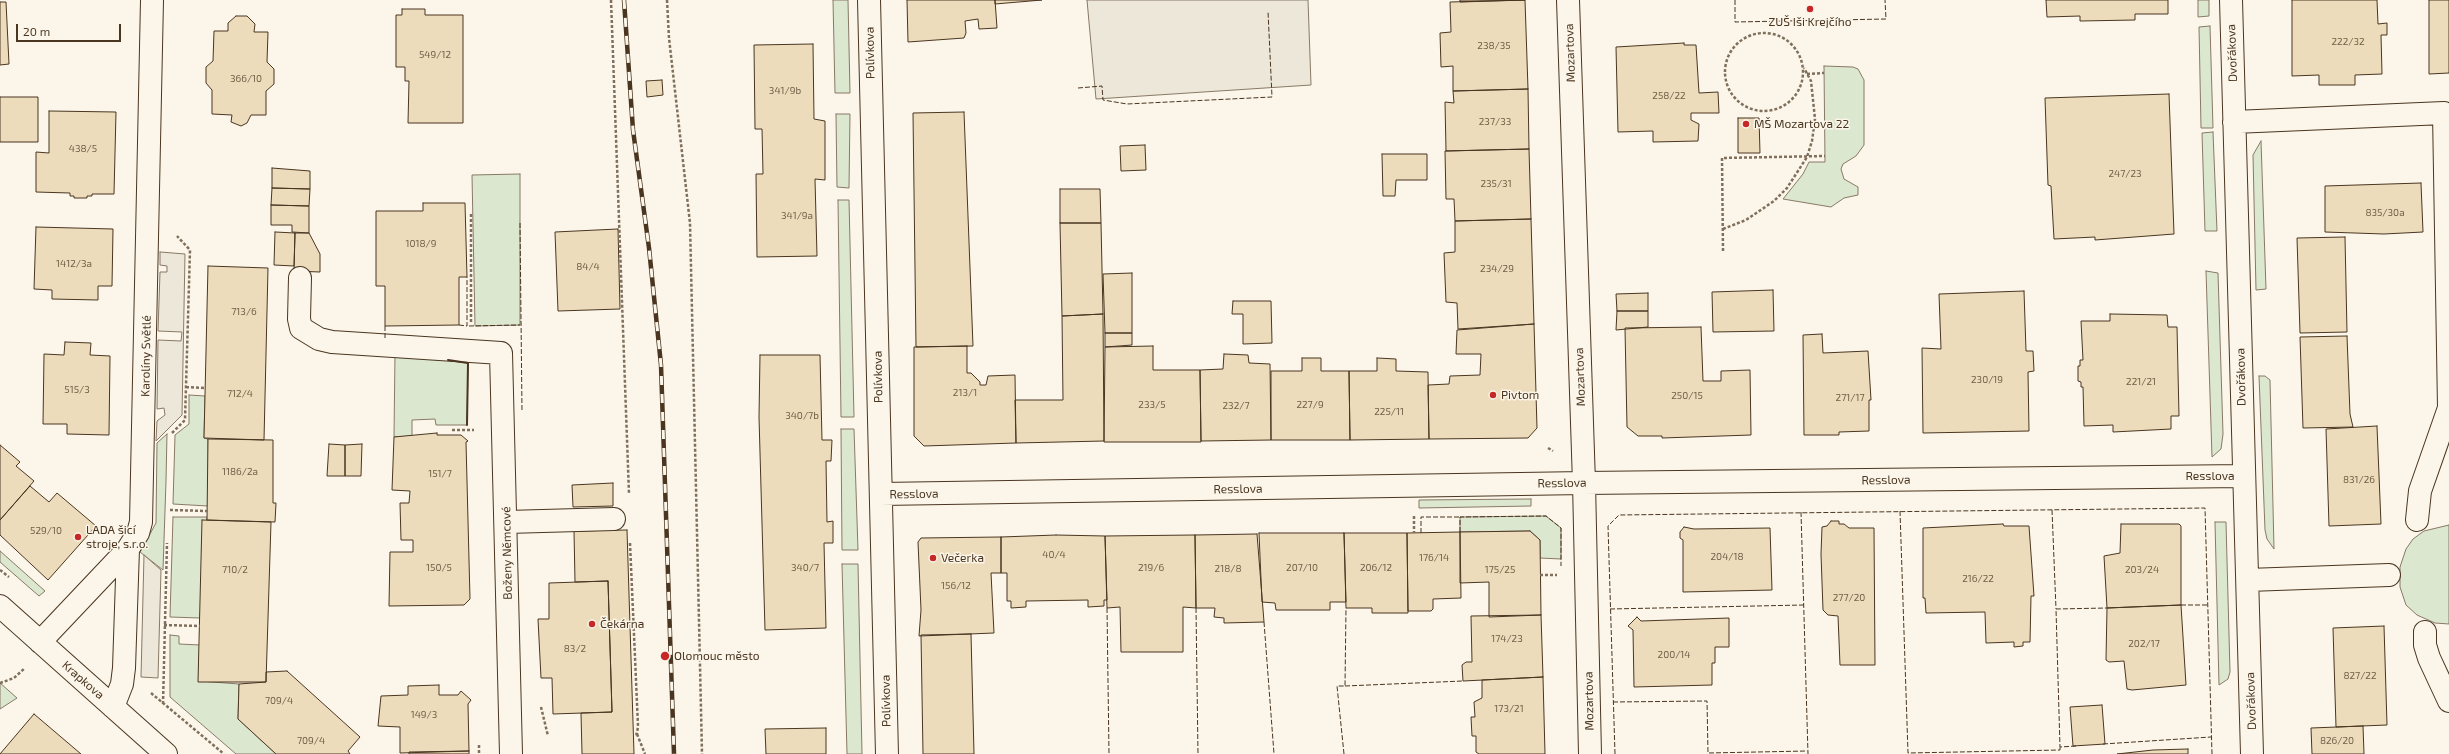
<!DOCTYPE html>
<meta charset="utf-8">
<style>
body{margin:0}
#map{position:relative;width:2449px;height:754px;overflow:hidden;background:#fbf6e9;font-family:"Exo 2",sans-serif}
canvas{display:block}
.scale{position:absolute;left:16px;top:24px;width:105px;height:18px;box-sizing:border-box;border:2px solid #4a3520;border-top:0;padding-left:5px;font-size:12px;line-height:14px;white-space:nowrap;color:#4a3520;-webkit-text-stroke:3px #fbf6e9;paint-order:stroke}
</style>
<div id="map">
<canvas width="2449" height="754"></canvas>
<div class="scale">20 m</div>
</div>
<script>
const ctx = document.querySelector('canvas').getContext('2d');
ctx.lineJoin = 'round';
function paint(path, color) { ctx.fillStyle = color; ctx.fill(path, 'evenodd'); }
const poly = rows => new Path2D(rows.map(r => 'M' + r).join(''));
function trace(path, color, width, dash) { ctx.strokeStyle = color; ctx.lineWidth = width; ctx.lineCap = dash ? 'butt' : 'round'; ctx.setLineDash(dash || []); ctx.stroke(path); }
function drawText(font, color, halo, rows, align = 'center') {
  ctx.font = font + ' "Exo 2",sans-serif'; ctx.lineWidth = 3; ctx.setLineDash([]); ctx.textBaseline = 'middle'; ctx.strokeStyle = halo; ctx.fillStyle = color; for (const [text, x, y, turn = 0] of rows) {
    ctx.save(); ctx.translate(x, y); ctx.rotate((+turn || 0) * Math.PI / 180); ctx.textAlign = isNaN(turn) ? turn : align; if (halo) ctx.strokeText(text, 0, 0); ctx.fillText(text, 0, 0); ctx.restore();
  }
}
const green = poly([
 [833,0,848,0,850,93,835,93,833,0],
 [2198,0,2209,0,2209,16,2198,17,2198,0],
 [2210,26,2213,128,2201,128,2199,27,2210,26],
 [1824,66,1853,67,1858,69,1864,80,1864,145,1856,156,1843,164,1841,169,1844,179,1858,187,1858,195,1844,198,1831,207,1783,199,1803,174,1809,162,1825,162,1824,66],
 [836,114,850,114,849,188,837,187,836,114],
 [2213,132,2217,231,2205,231,2202,133,2213,132],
 [2261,141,2266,289,2256,290,2253,155,2261,141],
 [520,174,520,325,475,326,472,175,520,174],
 [838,200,849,200,854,417,841,417,838,200],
 [2206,271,2218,273,2223,434,2221,449,2212,457,2206,271],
 [395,353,468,363,467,425,436,425,435,419,412,420,412,436,394,437,395,353],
 [2259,376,2265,376,2270,380,2274,549,2267,539,2265,530,2259,376],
 [189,395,205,396,204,438,208,439,208,506,173,504,175,435,189,424,189,395],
 [841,429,854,429,858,550,842,550,841,429],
 [167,434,166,481,163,570,140,552,156,523,157,443,167,434],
 [1531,499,1531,506,1419,508,1419,500,1531,499],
 [1546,516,1561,528,1561,559,1540,558,1540,540,1530,531,1460,532,1460,517,1546,516],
 [173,517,207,517,200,618,170,617,173,517],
 [2215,522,2226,522,2230,672,2228,679,2219,685,2215,522],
 [2449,525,2449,624,2435,623,2417,615,2406,605,2400,587,2400,567,2406,549,2413,539,2424,531,2449,525],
 [0,551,45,591,39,596,0,562,0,551],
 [842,564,858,564,862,754,847,754,842,564],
 [170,635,179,636,179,644,200,645,199,681,239,684,238,719,276,754,236,754,170,697,170,635],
 [0,683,17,698,0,709,0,683]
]);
paint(green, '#dce7d0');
trace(green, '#887966', 1);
const parking = poly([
 [1087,0,1308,0,1311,85,1096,99,1087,0],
 [160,252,185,254,182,415,156,441,157,421,165,415,164,408,157,409,158,340,181,341,182,332,158,331,160,272,167,272,167,266,160,265,160,252],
 [144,555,161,570,158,678,141,677,144,555]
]);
paint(parking, '#ede7d9');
trace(parking, '#887966', 1);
const building = poly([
 [907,0,995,0,997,28,979,29,978,19,965,21,966,33,964,38,908,42,907,0],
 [995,0,1042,0,995,4,995,0],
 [1460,0,1525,0,1460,2,1460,0],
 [1525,0,1528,89,1453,91,1453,66,1441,67,1440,33,1451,32,1450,2,1525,0],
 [2046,0,2168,0,2168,14,2135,14,2135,20,2080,21,2080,16,2047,17,2046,0],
 [2292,0,2377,0,2378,24,2387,23,2387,35,2381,35,2382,74,2355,75,2355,85,2319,85,2319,75,2292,76,2292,0],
 [2429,0,2449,0,2449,73,2429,74,2429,0],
 [0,2,6,2,9,64,0,65,0,2],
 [402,9,425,9,425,15,463,15,463,123,408,123,409,81,405,81,405,67,396,67,396,15,402,15,402,9],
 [236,16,247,16,255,24,254,32,268,32,267,62,274,69,274,84,266,91,266,115,251,115,247,123,241,126,231,122,232,115,212,114,212,90,206,83,206,67,213,61,214,31,228,31,228,23,236,16],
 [1684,43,1684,45,1696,45,1699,93,1718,92,1719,113,1691,113,1691,120,1699,124,1698,141,1653,142,1653,131,1618,132,1616,47,1684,43],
 [813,44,814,119,825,121,825,180,815,179,817,256,757,257,756,174,763,174,762,129,755,129,754,45,813,44],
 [662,80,663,95,647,97,646,81,662,80],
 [1528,89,1529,149,1446,151,1445,102,1454,103,1453,91,1528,89],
 [2169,94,2174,234,2095,240,2095,237,2054,239,2051,186,2048,185,2045,98,2169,94],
 [0,97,38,97,38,142,0,142,0,97],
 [49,111,116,112,114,194,92,194,92,196,87,196,87,198,74,198,74,196,70,196,70,193,36,192,36,152,49,153,49,111],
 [964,112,973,346,916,347,913,113,964,112],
 [1738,118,1759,118,1760,153,1738,153,1738,118],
 [1145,145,1146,170,1121,171,1120,146,1145,145],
 [1529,149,1531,219,1455,221,1454,199,1446,199,1445,151,1529,149],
 [1382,154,1427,154,1427,180,1396,180,1395,196,1383,196,1382,154],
 [272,168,310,171,310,189,272,188,272,168],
 [2421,183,2423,232,2384,234,2325,232,2325,186,2421,183],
 [272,188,310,189,309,206,271,205,272,188],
 [1060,189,1100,189,1101,223,1060,223,1060,189],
 [423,203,465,203,467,277,459,277,459,325,385,326,385,286,376,286,376,211,423,211,423,203],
 [271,205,309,206,309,233,292,232,292,225,271,225,271,205],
 [1531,219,1534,324,1458,329,1457,303,1446,302,1444,253,1455,252,1455,221,1531,219],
 [1060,223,1101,223,1103,314,1062,316,1060,223],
 [36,227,113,229,112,286,98,286,98,300,52,299,52,290,34,289,36,227],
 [618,229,620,309,558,311,555,232,618,229],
 [275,232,295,233,294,266,274,265,275,232],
 [295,233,309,233,320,254,320,272,294,271,295,233],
 [2345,237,2347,332,2300,333,2297,238,2345,237],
 [208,266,268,268,264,440,204,438,208,266],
 [1132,273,1132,333,1105,333,1103,274,1132,273],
 [1773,290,1774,331,1713,332,1712,292,1773,290],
 [2024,291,2026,351,2033,351,2034,371,2028,372,2029,431,1923,433,1922,348,1941,349,1939,294,2024,291],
 [1648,293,1648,311,1617,311,1616,294,1648,293],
 [1233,301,1271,301,1272,343,1243,344,1243,314,1232,314,1233,301],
 [1617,311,1648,311,1648,327,1616,330,1617,311],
 [1103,314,1104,441,1016,443,1015,400,1063,400,1062,316,1103,314],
 [2110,314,2167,315,2168,327,2177,327,2179,416,2171,416,2171,429,2113,432,2113,425,2084,426,2083,387,2081,387,2081,382,2078,381,2078,366,2080,366,2080,360,2083,360,2081,321,2110,321,2110,314],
 [1534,324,1537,428,1528,438,1429,439,1428,385,1449,384,1450,376,1480,375,1481,354,1456,354,1457,330,1534,324],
 [1701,327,1703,381,1721,381,1721,371,1750,370,1751,435,1662,438,1662,436,1638,436,1627,427,1625,328,1701,327],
 [1105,333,1132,333,1132,345,1105,347,1105,333],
 [1822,334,1823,353,1868,351,1871,400,1869,400,1869,431,1839,432,1839,435,1804,435,1803,335,1822,334],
 [2347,336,2350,414,2353,427,2303,428,2300,337,2347,336],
 [65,342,91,343,90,355,110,356,109,435,67,434,67,424,43,424,44,354,64,355,65,342],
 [967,346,967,373,971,373,980,382,980,385,986,385,988,376,1015,375,1016,443,924,446,914,436,914,347,967,346],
 [1153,346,1153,370,1200,370,1201,442,1104,442,1105,347,1153,346],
 [1224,354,1248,355,1249,363,1270,364,1271,440,1201,441,1200,370,1223,369,1224,354],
 [760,355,820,355,822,440,832,440,831,461,826,461,827,522,833,521,833,543,824,543,826,628,765,630,759,417,760,355],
 [1302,358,1321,358,1321,371,1349,371,1350,440,1271,440,1271,371,1302,371,1302,358],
 [1377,358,1396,359,1396,371,1428,372,1429,439,1350,440,1349,371,1377,371,1377,358],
 [2377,426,2381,524,2329,526,2326,429,2377,426],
 [437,433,437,435,461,435,468,441,466,442,470,599,464,605,389,606,390,552,413,552,413,540,401,540,400,503,409,503,410,491,392,490,394,437,437,433],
 [208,439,273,440,273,503,276,503,275,522,207,520,208,439],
 [329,444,345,445,345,476,327,476,329,444],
 [362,444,361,476,345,476,345,445,362,444],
 [0,445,20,462,16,466,34,481,0,520,0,445],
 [613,483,613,506,573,507,572,485,613,483],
 [30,486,49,502,57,493,96,526,48,580,0,535,0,520,30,486],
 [202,520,271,522,266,682,198,682,202,520],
 [1831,521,1839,521,1839,524,1844,524,1849,528,1874,528,1875,665,1840,665,1838,616,1828,615,1823,610,1821,554,1822,527,1827,526,1831,521],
 [2003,524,2004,526,2029,526,2034,596,2031,596,2030,642,2023,642,2023,646,2014,647,2014,642,1986,643,1985,612,1926,613,1925,598,1923,598,1923,528,2003,524],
 [2121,524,2179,524,2181,526,2181,605,2107,608,2104,556,2120,553,2121,524],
 [1684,527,1694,529,1770,528,1772,590,1683,592,1683,540,1680,538,1680,532,1684,527],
 [627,530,634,754,582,754,581,713,612,712,608,581,575,582,574,531,627,530],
 [1530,531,1540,540,1541,615,1489,617,1489,582,1460,583,1460,532,1530,531],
 [1460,532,1461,598,1433,599,1433,609,1431,611,1408,611,1407,533,1460,532],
 [1259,533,1344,533,1346,602,1330,602,1330,610,1276,610,1275,603,1262,602,1259,533],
 [1344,533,1407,533,1408,613,1372,613,1372,608,1346,608,1344,533],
 [1257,534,1264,622,1224,623,1224,618,1214,617,1215,608,1196,608,1195,535,1257,534],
 [1056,535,1105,536,1107,600,1104,600,1104,606,1088,607,1088,600,1026,601,1026,607,1011,608,1011,601,1007,601,1007,573,1001,573,1001,537,1056,535],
 [1195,535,1196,608,1183,607,1183,652,1121,652,1120,607,1107,608,1105,536,1195,535],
 [1001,537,1001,573,991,573,994,633,919,636,921,610,918,542,921,538,1001,537],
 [608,581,612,712,553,714,552,678,541,678,538,619,549,619,549,583,608,581],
 [2181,605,2186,685,2132,690,2127,689,2124,661,2109,662,2106,660,2107,608,2181,605],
 [1541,615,1543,677,1463,681,1462,665,1466,662,1472,662,1471,616,1541,615],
 [1637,617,1641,621,1729,618,1729,647,1715,647,1715,663,1712,663,1712,685,1634,687,1633,630,1628,626,1637,617],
 [2384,626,2387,725,2336,727,2333,628,2384,626],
 [971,634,974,754,923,754,921,635,971,634],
 [287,671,360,737,348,751,350,754,276,754,238,719,239,684,266,682,266,672,287,671],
 [1543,677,1545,754,1479,754,1476,752,1476,736,1472,736,1471,717,1475,717,1474,702,1482,698,1482,680,1543,677],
 [439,685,439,695,458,695,461,691,471,700,468,704,469,751,400,753,400,727,378,726,381,696,408,695,408,686,439,685],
 [2102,705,2105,744,2073,746,2070,707,2102,705],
 [34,714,81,754,0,754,34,714],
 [2363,726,2364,754,2312,754,2311,728,2363,726],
 [826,728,826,754,766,754,765,729,826,728],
 [2188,749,2188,754,2117,754,2153,750,2188,749],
 [469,751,469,754,409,754,409,752,469,751]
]);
paint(building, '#ecdcbc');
trace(building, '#4a3520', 1);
const minor = poly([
 [869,0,887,754],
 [1568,0,1584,483,1590,754],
 [2231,0,2252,754],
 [2234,122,2444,113,2449,408,2420,491,2417,520],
 [300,278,299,319,301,328,319,339,332,342,501,353,511,754],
 [881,494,1584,483,2243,476],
 [507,522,614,519],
 [2248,580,2389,575],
 [0,606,166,754],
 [2425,632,2425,645,2429,658,2449,701],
 [40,642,128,549,138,533,141,522,152,0],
 [113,707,122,684,124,668,128,549]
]);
trace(minor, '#4a3520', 24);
trace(poly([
 [611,0,629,494],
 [667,0,669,38,690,223,702,754],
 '1725 72a39 39 0 1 1 78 0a39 39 0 1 1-78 0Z',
 [1807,74,1824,73],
 [471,214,471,322],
 [1723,229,1746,220,1774,201,1787,188,1807,157,1812,141,1815,119,1811,81,1804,68],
 [1723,251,1722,158,1825,156],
 [186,387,204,388],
 [452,430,474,430],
 [172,433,185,420,190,250,177,236],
 [1548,448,1553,451],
 [170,510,207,511],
 [1414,516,1414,533],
 [630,543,638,726,637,734,633,734],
 [0,570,9,577],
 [1540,575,1557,575],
 [164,625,200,626],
 [0,683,14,678,25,668],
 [151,693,224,754],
 [163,704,167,543],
 [541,707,548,736],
 [637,734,645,754],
 [479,745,479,754]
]), '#7f6f5c', 2.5, [3, 2]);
trace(minor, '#fbf6e9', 22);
const rail = poly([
 [624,0,633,130,649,248,661,365,674,754]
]);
trace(rail, '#4a3520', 4.5);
trace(rail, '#fbf6e9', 3, [9]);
trace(poly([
 [1735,0,1735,22,1886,19,1885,0],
 [1078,88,1102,86,1103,100,1127,104,1272,97,1268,11],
 [520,223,522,412],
 [459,325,467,326,467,277],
 [469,326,520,325],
 [385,338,385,326],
 [2052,510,2056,609],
 [1900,511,1908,753,2060,750,2060,747],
 [1801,512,1808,754],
 [1460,532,1460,517,1546,516,1561,528,1561,566],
 [1421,533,1421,517,1460,517],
 [2181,605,2207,605],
 [1107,608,1109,754],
 [1196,608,1198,754],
 [1610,609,1804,605],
 [1264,622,1274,754],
 [1345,686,1463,681],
 [1613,702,1707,701,1708,753,1807,751],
 [2103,744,2211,737],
 [2076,746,2060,747,2056,609,2107,608],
 [1344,754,1337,686,1345,686,1346,608],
 [1615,754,1608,526,1619,515,2205,508,2212,754]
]), '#4a3520', 1, [5, 2]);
trace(poly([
 [448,360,468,363,467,425]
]), '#4a3520', 2);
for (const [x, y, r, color] of [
 [1810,9,4,"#c62828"],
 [1746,124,4,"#c62828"],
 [1493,395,4,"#c62828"],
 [78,537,4,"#c62828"],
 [933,558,4,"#c62828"],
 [592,624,4,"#c62828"],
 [665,656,5,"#c62828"]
]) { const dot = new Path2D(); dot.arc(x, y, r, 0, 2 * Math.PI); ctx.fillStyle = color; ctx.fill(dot); trace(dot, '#fbf6e9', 1.5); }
drawText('10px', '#725f47', null, [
 ["222/32",2348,42],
 ["238/35",1494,46],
 ["549/12",435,55],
 ["366/10",246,79],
 ["341/9b",785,91],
 ["258/22",1669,96],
 ["237/33",1495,122],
 ["438/5",83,149],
 ["247/23",2125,174],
 ["235/31",1496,184],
 ["835/30a",2385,213],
 ["341/9a",797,216],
 ["1018/9",421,244],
 ["1412/3a",74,264],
 ["84/4",588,267],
 ["234/29",1497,269],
 ["713/6",244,312],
 ["230/19",1987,380],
 ["221/21",2141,382],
 ["515/3",77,390],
 ["213/1",965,393],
 ["712/4",240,394],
 ["250/15",1687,396],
 ["271/17",1850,398],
 ["233/5",1152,405],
 ["227/9",1310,405],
 ["232/7",1236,406],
 ["225/11",1389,412],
 ["340/7b",802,416],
 ["1186/2a",240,472],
 ["151/7",440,474],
 ["831/26",2359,480],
 ["529/10",46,531],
 ["40/4",1054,555],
 ["204/18",1727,557],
 ["176/14",1434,558],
 ["150/5",439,568],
 ["340/7",805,568],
 ["219/6",1151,568],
 ["207/10",1302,568],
 ["206/12",1376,568],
 ["218/8",1228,569],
 ["710/2",235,570],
 ["175/25",1500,570],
 ["203/24",2142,570],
 ["216/22",1978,579],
 ["156/12",956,586],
 ["277/20",1849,598],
 ["174/23",1507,639],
 ["202/17",2144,644],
 ["83/2",575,649],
 ["200/14",1674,655],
 ["827/22",2360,676],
 ["709/4",279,701],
 ["173/21",1509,709],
 ["149/3",424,715],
 ["709/4",311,741],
 ["826/20",2337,741]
]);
drawText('12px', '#4a3520', '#fbf6e9', [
 ["ZUŠ Iši Krejčího",1810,22,"center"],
 ["MŠ Mozartova 22",1754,124],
 ["Pivtom",1501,395],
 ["LADA šicí",86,530],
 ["stroje, s.r.o.",86,544],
 ["Večerka",941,558],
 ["Čekárna",600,624],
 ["Olomouc město",674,656]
], 'left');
drawText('12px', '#4a3520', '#fbf6e9', [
 ["Polívkova",870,53,-91],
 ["Mozartova",1570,53,-92],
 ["Dvořákova",2232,53,-92],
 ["Karolíny Světlé",146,356,-89],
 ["Polívkova",878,377,-91],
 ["Mozartova",1580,377,-92],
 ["Dvořákova",2241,377,-91],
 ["Resslova",2210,476],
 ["Resslova",1886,480,-1],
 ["Resslova",1562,483,-1],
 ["Resslova",1238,489,-1],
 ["Resslova",914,494,-1],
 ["Boženy Němcové",507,553,-91],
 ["Krapkova",83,680,41],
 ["Polívkova",886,701,-91],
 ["Mozartova",1589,701,-91],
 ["Dvořákova",2251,701,-92]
]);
</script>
